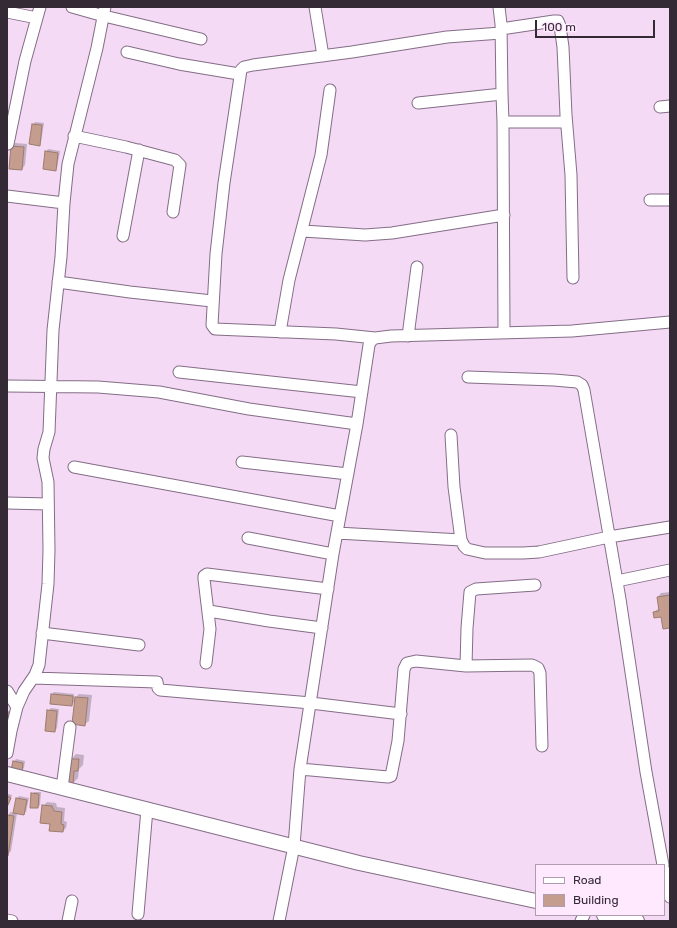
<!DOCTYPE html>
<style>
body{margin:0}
#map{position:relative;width:677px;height:928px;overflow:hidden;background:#f4daf5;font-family:Rubik,sans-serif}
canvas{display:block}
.frame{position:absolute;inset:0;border:8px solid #342a35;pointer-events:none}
.legend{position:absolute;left:535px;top:864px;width:130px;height:52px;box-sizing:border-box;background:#fee9ff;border:1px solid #ad9dae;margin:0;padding:5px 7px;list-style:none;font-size:12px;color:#342a35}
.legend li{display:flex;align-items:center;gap:8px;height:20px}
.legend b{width:20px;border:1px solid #ad9dae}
.scale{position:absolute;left:535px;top:20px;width:120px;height:18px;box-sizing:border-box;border:2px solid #342a35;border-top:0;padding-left:5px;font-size:12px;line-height:14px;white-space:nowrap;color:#342a35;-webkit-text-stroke:3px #fee9ff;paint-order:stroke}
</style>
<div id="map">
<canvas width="677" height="928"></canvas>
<div class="frame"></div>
<ul class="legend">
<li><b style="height:5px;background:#fff"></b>Road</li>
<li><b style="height:11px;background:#c49d8e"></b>Building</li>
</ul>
<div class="scale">100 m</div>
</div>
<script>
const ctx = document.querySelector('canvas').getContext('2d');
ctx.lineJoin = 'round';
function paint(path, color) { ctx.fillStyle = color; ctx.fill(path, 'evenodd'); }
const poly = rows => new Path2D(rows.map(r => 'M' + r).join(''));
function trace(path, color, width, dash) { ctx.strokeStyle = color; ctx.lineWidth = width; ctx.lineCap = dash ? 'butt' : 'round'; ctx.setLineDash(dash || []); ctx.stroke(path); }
paint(poly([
 [35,122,44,123,41,142,39,145,33,125],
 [15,143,27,144,25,165,22,169,12,147],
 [48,149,60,151,57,168,55,170,46,152],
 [670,592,670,627,662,616,654,612,659,608,658,597,661,593],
 [54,692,74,694,74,699,79,694,92,695,89,721,85,724,75,701,72,705,52,694],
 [51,708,59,709,57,728,55,731,48,711],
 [76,754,84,755,83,765,79,769,78,778,73,783,71,759],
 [16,759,25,761,24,768,21,771,14,762],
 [34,792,41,792,40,805,38,807,32,794],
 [8,794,12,795,9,804,7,806],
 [19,796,29,798,26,812,24,814,17,813,11,851,7,855,7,816,11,812,14,813,17,799],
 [47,802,56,803,57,807,65,808,64,821,67,822,66,828,63,831,51,823,43,806]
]), '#0003');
const building = poly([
 [32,124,42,125,40,146,29,144,32,124],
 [11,146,24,147,22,170,9,169,11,146],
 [45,151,58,153,56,171,43,169,45,151],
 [670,595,670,628,663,629,661,617,654,618,653,612,659,611,657,597,670,595],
 [51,694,73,696,72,706,50,704,51,694],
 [75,697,88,698,85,726,72,724,75,697],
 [47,710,57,711,55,732,45,731,47,710],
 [7,712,10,712,9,722,7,722,7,712],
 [70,759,79,759,78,771,74,771,73,784,68,783,70,759],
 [13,761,23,763,22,772,11,770,13,761],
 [31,793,39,794,38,808,30,808,31,793],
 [7,796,11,798,7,807,7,796],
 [16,798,27,800,24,815,13,813,16,798],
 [42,805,52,806,54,811,62,812,61,824,64,825,63,832,49,831,50,824,40,823,42,805],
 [7,815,14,816,8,856,7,856,7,815]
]);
paint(building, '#c49d8e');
trace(building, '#9d7b6e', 1);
const minor = poly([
 [72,7,104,16,201,39],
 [315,7,323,56],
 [499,7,501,24,502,94,503,122,504,333],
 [7,12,37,18],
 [501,29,554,21,558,21,560,26,563,47,566,115,571,175,573,278],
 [127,52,179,64,239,74],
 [418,103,502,94],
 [660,107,670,106],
 [503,122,566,122],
 [74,136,126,147,175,160,180,165,173,212],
 [8,144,25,61,40,7],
 [7,196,64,203],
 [650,200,670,200],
 [303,231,365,235,392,233,504,215],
 [123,236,139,150],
 [58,282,130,292,212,301],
 [280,332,289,280,321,155,330,90],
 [408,336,417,267],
 [375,338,336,334,215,329,212,325,216,254,224,183,241,70,244,67,253,65,352,52,447,37,501,33],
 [179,372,362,392],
 [468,377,554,380,577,382,582,385,584,390,620,599,646,772,663,865],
 [7,386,98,387,159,392,249,409,357,424],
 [451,435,454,487,461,540,464,546,467,549,485,553,523,553,539,552,609,537,670,527],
 [242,462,348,474],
 [74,467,340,516],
 [7,503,48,504],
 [337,533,461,540],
 [248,538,333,554],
 [617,581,670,570],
 [209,611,269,621,322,628],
 [42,633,139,645],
 [206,663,210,629,204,579,204,576,207,574,328,589],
 [466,666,467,628,470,592,476,589,535,585],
 [33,678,157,682,158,688,160,690,311,703,401,714],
 [7,691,17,707],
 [7,753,11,731,17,707,24,691,35,675,39,665,48,584,49,550,48,482,43,458,44,449,49,432,53,330,61,257,64,203,68,164,97,48,105,7],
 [300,769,388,777,391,776,398,741,404,669,407,663,416,661,466,666,532,665,538,668,540,673,542,746],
 [62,788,70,727],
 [664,870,670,897],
 [138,914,147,809],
 [7,920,12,921],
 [68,921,72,901],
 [279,921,294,846,300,769,333,554,357,424,369,345,371,341,375,338,391,336,572,331,670,322],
 [581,921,584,915]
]);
const major = poly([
 [7,774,359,863,536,901],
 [604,915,637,921]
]);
trace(minor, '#846d86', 13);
trace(major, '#846d86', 16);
trace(minor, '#fff', 11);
trace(major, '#fff', 14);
</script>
